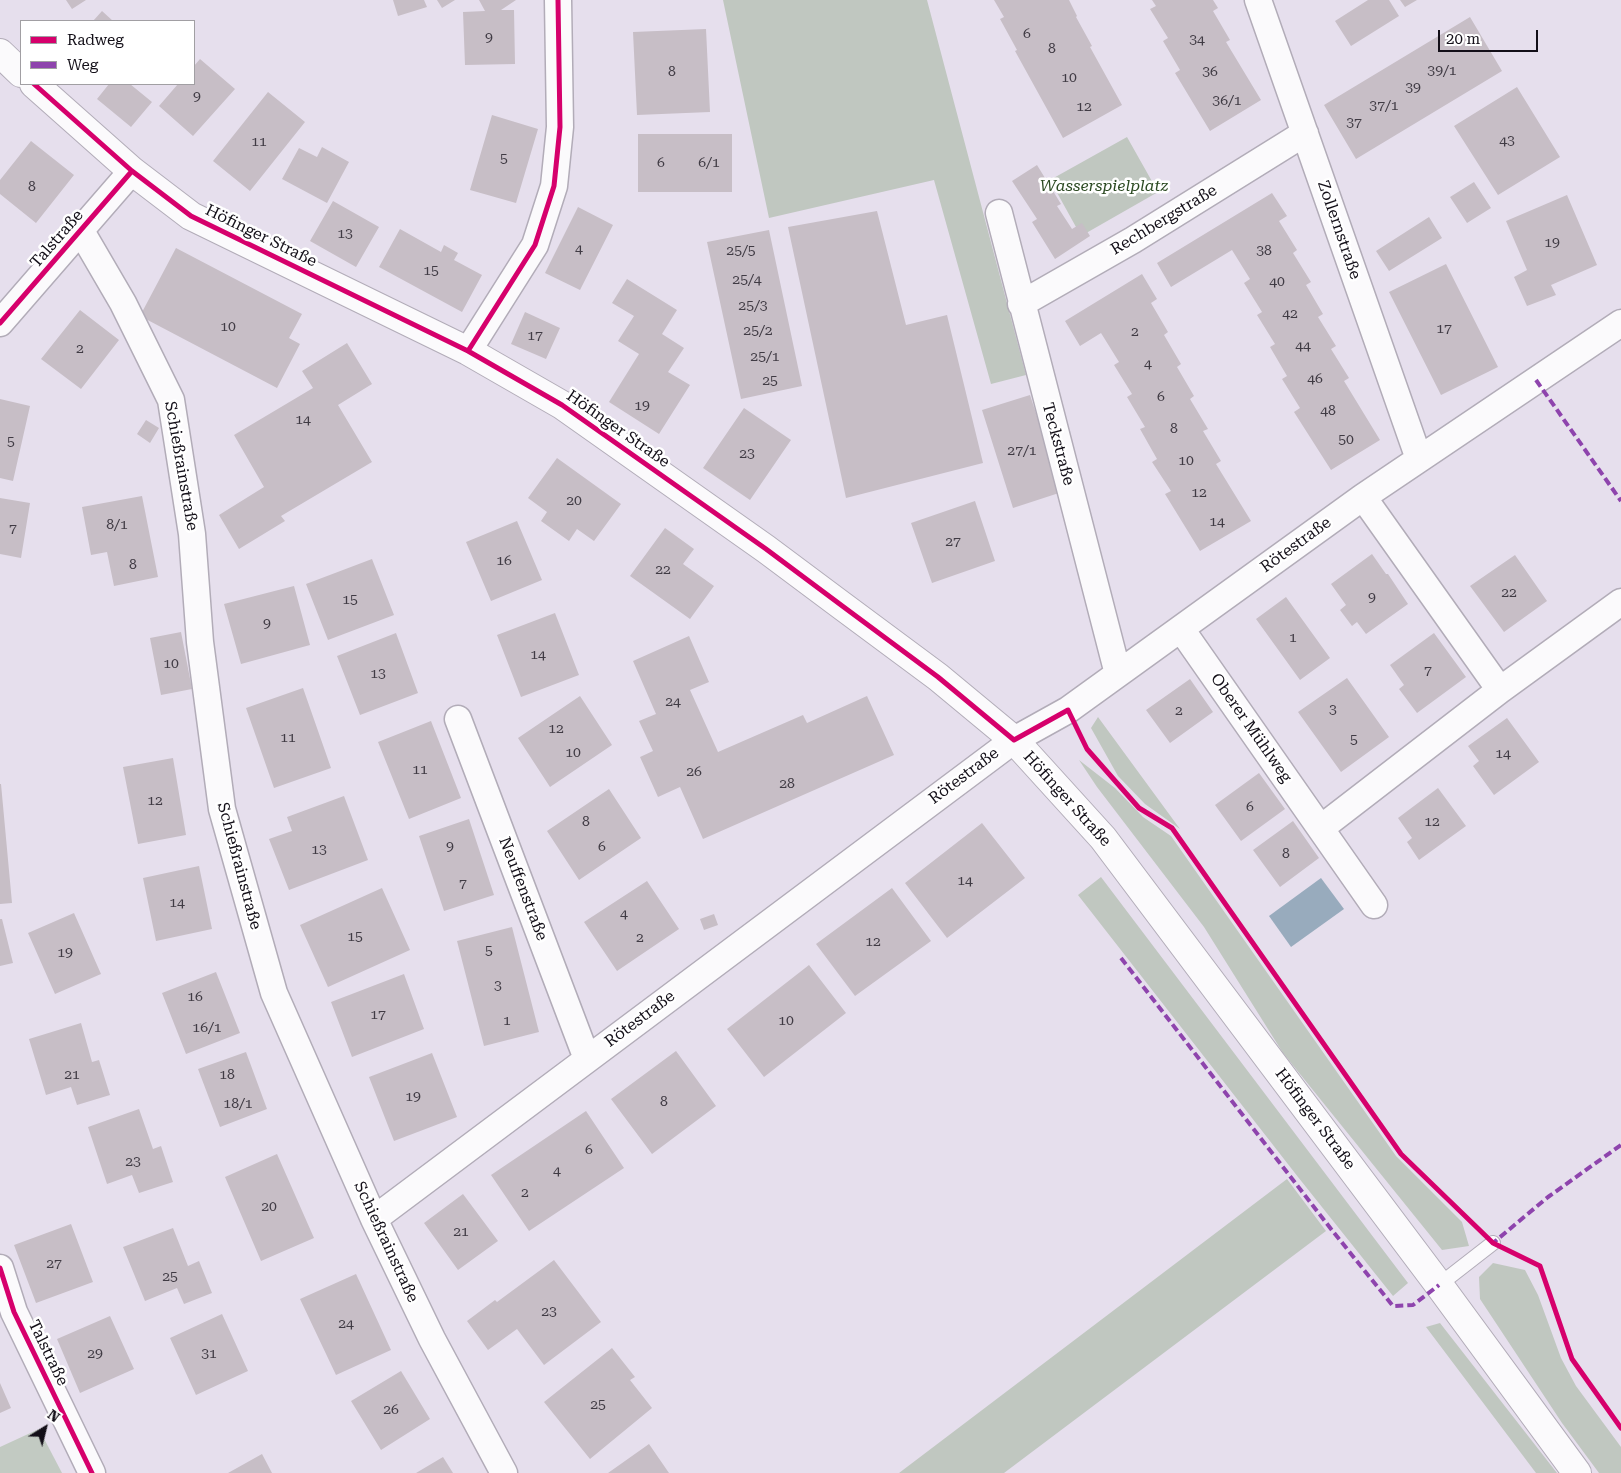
<!DOCTYPE html>
<meta charset="utf-8">
<style>
body{margin:0}
#map{position:relative;width:1621px;height:1473px;overflow:hidden;background:#e6dfed;font-family:"Roboto Serif",serif}
canvas{display:block}
.legend{position:absolute;left:20px;top:20px;width:175px;height:65px;box-sizing:border-box;background:#fff;border:1px solid #a19fa3;margin:0;padding:6px 9px;list-style:none;font-size:15px;color:#130f18}
.legend li{display:flex;align-items:center;gap:10px;height:25px}
.legend b{width:25px;border:1px solid #a19fa3}
.north{position:absolute;left:20px;top:1403px;width:50px;height:50px;-webkit-text-stroke:4px #fff;paint-order:stroke;rotate:36deg;font-size:14px;font-weight:700;line-height:20px;text-align:center;color:#130f18}
.north::after{content:'';display:block;margin:auto;width:18px;height:22px;background:#130f18;clip-path:polygon(50% 0,100% 100%,50% 72%,0 100%)}
.scale{position:absolute;left:1438px;top:30px;width:100px;height:22px;box-sizing:border-box;border:2px solid #130f18;border-top:0;padding-left:6px;font-size:15px;line-height:18px;white-space:nowrap;color:#130f18;-webkit-text-stroke:4px #fff;paint-order:stroke}
</style>
<div id="map">
<canvas width="1621" height="1473"></canvas>
<ul class="legend">
<li><b style="height:6px;background:#d6006c"></b>Radweg</li>
<li><b style="height:6px;background:#8e44ad"></b>Weg</li>
</ul>
<div class="north">N</div>
<div class="scale">20 m</div>
</div>
<script>
const ctx = document.querySelector('canvas').getContext('2d');
ctx.lineJoin = 'round';
function paint(path, color) { ctx.fillStyle = color; ctx.fill(path, 'evenodd'); }
const poly = rows => new Path2D(rows.map(r => 'M' + r).join(''));
function trace(path, color, width, dash) { ctx.strokeStyle = color; ctx.lineWidth = width; ctx.lineCap = dash ? 'butt' : 'round'; ctx.setLineDash(dash || []); ctx.stroke(path); }
function drawText(font, color, halo, rows, align = 'center') {
  ctx.font = font + ' "Roboto Serif",serif'; ctx.lineWidth = 5; ctx.setLineDash([]); ctx.textBaseline = 'middle'; ctx.strokeStyle = halo; ctx.fillStyle = color; for (const [text, x, y, turn = 0] of rows) {
    ctx.save(); ctx.translate(x, y); ctx.rotate((+turn || 0) * Math.PI / 180); ctx.textAlign = isNaN(turn) ? turn : align; if (halo) ctx.strokeText(text, 0, 0); ctx.fillText(text, 0, 0); ctx.restore();
  }
}
paint(poly([
 [723,0,927,0,1026,375,991,384,934,180,769,218],
 [1127,137,1158,192,1081,236,1050,180],
 [1098,717,1180,829,1145,804,1118,776,1091,728],
 [1079,760,1115,788,1143,817,1171,836,1396,1156,1462,1222,1469,1246,1442,1250,1283,1053,1204,927,1097,787],
 [1101,877,1408,1283,1393,1296,1298,1177,1078,895],
 [1287,1179,1326,1231,1004,1473,899,1473],
 [1493,1263,1525,1270,1538,1295,1561,1358,1576,1386,1621,1447,1621,1473,1599,1473,1562,1423,1480,1299,1479,1277],
 [1440,1323,1557,1473,1536,1473,1426,1327]
]), '#c0c7c0');
paint(poly([
 [39,1429,62,1473,0,1473,0,1447]
]), '#c2cac2');
paint(poly([
 [1321,878,1344,909,1291,947,1269,916]
]), '#98abbd');
paint(poly([
 [66,0,86,0,72,9],
 [393,0,424,0,427,7,398,16],
 [437,0,455,0,442,8],
 [479,0,516,0,501,10,514,10,515,64,465,65,463,12,485,11],
 [994,0,1069,0,1077,16,1076,17,1092,46,1090,47,1122,105,1063,138,1015,51,1017,50,1000,19,1004,17],
 [1152,0,1213,0,1218,8,1213,11,1230,40,1226,42,1261,100,1210,131,1175,73,1180,70,1163,41,1168,38,1150,9,1156,6],
 [1368,0,1389,0,1399,16,1351,46,1335,21],
 [1400,0,1417,0,1405,7],
 [102,11,113,21,93,21],
 [1470,17,1502,71,1356,159,1324,105],
 [706,29,710,112,637,115,633,32],
 [200,59,235,89,193,136,159,106,178,84,194,84,194,66],
 [109,84,130,84,152,102,131,127,97,99],
 [1517,87,1560,157,1498,195,1454,126],
 [268,92,305,122,250,191,213,161],
 [492,115,538,129,516,203,470,190],
 [638,134,732,134,732,192,638,192],
 [31,141,74,175,36,223,0,194,0,180],
 [322,147,349,162,327,203,282,179,299,148,317,157],
 [1037,165,1061,204,1057,206,1072,229,1082,223,1090,236,1055,259,1032,222,1037,219,1012,181],
 [1474,182,1491,208,1467,223,1450,197],
 [1272,193,1287,216,1279,221,1297,250,1293,253,1311,282,1306,285,1323,314,1318,317,1336,346,1331,349,1349,378,1344,381,1380,440,1331,470,1294,412,1300,408,1282,379,1287,376,1270,347,1275,344,1257,315,1262,312,1244,283,1250,279,1232,250,1171,287,1157,263],
 [1567,195,1597,265,1551,285,1556,295,1527,306,1514,277,1527,270,1506,221],
 [333,201,379,227,356,267,310,241],
 [578,207,613,225,580,290,545,273],
 [877,211,906,325,947,315,983,463,846,498,788,227],
 [1429,217,1442,238,1389,271,1376,251],
 [400,229,441,252,444,245,458,253,454,260,482,275,462,312,379,267],
 [769,230,802,386,741,399,707,242],
 [176,248,302,314,289,338,300,344,277,388,140,316],
 [1446,264,1498,367,1441,395,1389,292],
 [1142,274,1157,299,1151,303,1168,332,1164,335,1181,364,1177,367,1194,396,1190,399,1208,429,1203,431,1221,461,1216,464,1251,521,1200,551,1165,494,1171,491,1152,462,1157,459,1140,429,1145,427,1127,397,1132,394,1114,365,1119,362,1101,333,1080,346,1065,321],
 [627,279,677,310,662,334,684,348,668,372,690,385,659,434,609,402,639,354,618,341,634,316,612,303],
 [80,310,119,340,81,389,41,359],
 [525,312,560,328,546,359,511,344],
 [347,343,372,384,338,405,372,462,281,516,285,521,239,549,219,515,264,487,234,435,313,388,302,371],
 [1030,395,1062,492,1013,508,982,410],
 [0,399,30,406,13,481,0,478],
 [744,408,791,440,750,500,703,468],
 [146,420,159,428,150,443,137,434],
 [557,458,621,504,594,541,577,529,569,541,541,521,547,512,528,498],
 [142,496,158,577,114,586,107,552,91,555,82,507],
 [0,498,30,503,21,558,0,554],
 [975,501,995,561,932,583,911,523],
 [517,521,542,580,491,601,466,542],
 [665,528,694,549,683,564,714,586,690,619,630,576],
 [1372,554,1386,574,1388,574,1408,604,1366,634,1357,622,1352,626,1340,610,1346,605,1331,584],
 [1515,555,1547,601,1504,632,1470,586],
 [372,559,394,615,328,640,306,584],
 [294,586,310,645,241,664,224,604],
 [1286,597,1330,658,1300,680,1256,619],
 [555,613,579,675,521,697,497,635],
 [181,632,192,689,161,695,150,638],
 [396,633,418,693,360,715,337,656],
 [1434,633,1466,677,1417,713,1399,689,1404,685,1390,665],
 [689,636,709,682,690,690,718,752,803,715,807,723,867,696,894,755,703,839,680,787,658,797,640,757,653,751,639,721,656,714,633,661],
 [1347,678,1389,737,1341,772,1298,712],
 [1190,679,1213,712,1170,743,1146,710],
 [303,688,331,768,274,788,246,708],
 [580,696,612,745,550,787,518,738],
 [1507,718,1539,762,1494,795,1473,766,1479,761,1468,746],
 [431,721,461,798,409,819,378,742],
 [173,758,186,835,138,844,123,767],
 [1259,773,1285,809,1241,841,1215,805],
 [0,784,1,784,12,903,0,904],
 [1438,788,1466,826,1419,860,1407,842,1412,838,1398,818],
 [609,789,641,838,579,880,547,831],
 [344,796,368,860,289,890,269,839,292,831,287,817],
 [469,819,494,895,444,911,419,836],
 [1293,821,1319,858,1280,887,1253,850],
 [982,823,1025,878,947,938,905,883],
 [199,866,212,929,156,941,143,878],
 [647,881,679,929,617,971,584,922],
 [382,888,410,950,328,987,300,925],
 [892,888,931,941,855,996,816,944],
 [74,913,101,974,55,994,28,933],
 [714,914,718,925,704,930,700,919],
 [0,919,2,919,13,963,0,966],
 [512,927,539,1032,484,1046,457,941],
 [809,965,846,1013,764,1077,727,1029],
 [216,972,240,1033,186,1054,162,993],
 [404,974,424,1029,352,1057,331,1002],
 [81,1023,92,1062,99,1060,110,1095,77,1105,71,1087,46,1095,29,1039],
 [676,1051,716,1106,652,1154,611,1099],
 [246,1052,267,1109,220,1127,198,1069],
 [432,1053,457,1117,394,1141,369,1077],
 [139,1109,153,1149,161,1146,173,1182,139,1193,132,1175,107,1184,88,1127],
 [586,1111,624,1168,529,1231,491,1175],
 [277,1154,314,1238,261,1261,225,1177],
 [463,1194,498,1241,458,1270,424,1223],
 [71,1224,93,1282,36,1303,14,1245],
 [173,1228,188,1266,199,1261,212,1293,184,1304,177,1288,145,1301,123,1247],
 [554,1260,601,1322,544,1365,517,1329,488,1350,467,1321,495,1300,497,1302],
 [356,1274,391,1350,336,1375,300,1299],
 [222,1314,248,1371,196,1395,170,1338],
 [110,1316,134,1369,80,1393,57,1339],
 [612,1348,635,1377,630,1380,652,1408,590,1459,544,1402],
 [401,1371,430,1419,381,1450,351,1401],
 [0,1383,11,1408,0,1413],
 [649,1444,669,1473,608,1473],
 [262,1454,272,1473,228,1473],
 [443,1457,453,1473,416,1473]
]), '#c7bec6');
const service = poly([
 [1439,1285,1493,1243]
]);
const minor = poly([
 [1258,0,1419,459],
 [999,213,1118,674],
 [81,231,123,303,171,400,192,534,200,642,222,809,274,993,374,1219,432,1339,504,1473],
 [1021,304,1133,240,1305,133],
 [0,323,132,171],
 [468,351,535,245,554,186,560,127,558,0],
 [1363,497,1500,690],
 [1181,629,1374,905],
 [458,719,587,1059],
 [1321,828,1500,690,1621,602],
 [374,1219,1014,740,1068,710,1363,497,1621,323],
 [0,1268,14,1312,92,1473]
]);
const tertiary = poly([
 [0,53,21,73],
 [34,84,132,171,191,216,468,351,562,405,766,549,841,605,938,677,1014,740,1103,838,1439,1285,1577,1473]
]);
trace(service, '#b2acb8', 16);
trace(minor, '#b2acb8', 29);
trace(tertiary, '#b2acb8', 30);
trace(service, '#fbfafc', 14);
trace(minor, '#fbfafc', 26);
trace(tertiary, '#fbfafc', 28);
trace(poly([
 [1536,380,1621,501],
 [1121,958,1331,1229,1393,1306,1413,1305,1439,1285],
 [1491,1241,1493,1243,1548,1197,1621,1145]
]), '#8e44ad', 4, [8, 4]);
trace(poly([
 [34,84,132,171,191,216,468,351,562,405,766,549,841,605,938,677,1014,740,1068,710,1087,749,1139,808,1172,828,1401,1154,1493,1243,1540,1266,1572,1359,1621,1428],
 [0,323,132,171],
 [468,351,535,245,554,186,560,127,558,0],
 [0,1268,14,1312,92,1473]
]), '#d6006c', 5);
drawText('14px', '#403b44', null, [
 ["6",1027,34],
 ["9",489,38],
 ["34",1197,40],
 ["8",1052,49],
 ["39/1",1442,71],
 ["8",672,72],
 ["36",1210,72],
 ["10",1069,78],
 ["39",1413,88],
 ["9",197,97],
 ["36/1",1227,101],
 ["37/1",1384,106],
 ["12",1084,107],
 ["37",1354,123],
 ["43",1507,141],
 ["11",259,142],
 ["5",504,159],
 ["6",661,163],
 ["6/1",709,163],
 ["8",32,187],
 ["13",345,234],
 ["19",1552,243],
 ["4",579,249],
 ["25/5",741,251],
 ["38",1264,251],
 ["15",431,271],
 ["25/4",747,280],
 ["40",1277,282],
 ["25/3",753,306],
 ["42",1290,314],
 ["10",228,327],
 ["17",1444,329],
 ["25/2",758,331],
 ["2",1135,332],
 ["17",535,336],
 ["44",1303,346],
 ["2",80,349],
 ["25/1",765,357],
 ["4",1148,364],
 ["46",1315,379],
 ["25",770,381],
 ["6",1161,397],
 ["19",642,406],
 ["48",1328,411],
 ["14",303,420],
 ["8",1174,429],
 ["50",1346,440],
 ["5",11,442],
 ["27/1",1022,451],
 ["23",747,454],
 ["10",1186,461],
 ["12",1199,493],
 ["20",574,501],
 ["14",1217,522],
 ["8/1",117,525],
 ["7",13,529],
 ["27",953,542],
 ["16",504,561],
 ["8",133,565],
 ["22",663,570],
 ["22",1509,593],
 ["9",1372,598],
 ["15",350,600],
 ["9",267,624],
 ["1",1293,638],
 ["14",538,655],
 ["10",171,664],
 ["7",1428,671],
 ["13",378,674],
 ["24",673,702],
 ["3",1333,710],
 ["2",1179,711],
 ["12",556,729],
 ["11",288,738],
 ["5",1354,740],
 ["10",573,753],
 ["14",1503,754],
 ["11",420,770],
 ["26",694,772],
 ["28",787,784],
 ["12",155,801],
 ["6",1250,807],
 ["8",586,822],
 ["12",1432,822],
 ["9",450,847],
 ["6",602,847],
 ["13",319,850],
 ["8",1286,854],
 ["14",965,881],
 ["7",463,884],
 ["14",177,903],
 ["4",624,914],
 ["15",355,937],
 ["2",640,938],
 ["12",873,942],
 ["5",489,951],
 ["19",65,953],
 ["3",498,986],
 ["16",195,997],
 ["17",378,1015],
 ["1",507,1021],
 ["10",786,1021],
 ["16/1",207,1028],
 ["21",72,1075],
 ["18",227,1075],
 ["19",413,1097],
 ["8",664,1102],
 ["18/1",238,1104],
 ["6",589,1150],
 ["23",133,1162],
 ["4",557,1171],
 ["2",525,1193],
 ["20",269,1207],
 ["21",461,1232],
 ["27",54,1264],
 ["25",170,1277],
 ["23",549,1312],
 ["24",346,1324],
 ["29",95,1354],
 ["31",209,1354],
 ["25",598,1405],
 ["26",391,1410]
]);
drawText('italic 16px', '#2c4a22', '#fff', [
 ["Wasserspielplatz",1104,186]
]);
drawText('16px', '#130f18', '#fff', [
 ["Rechbergstraße",1164,220,-31],
 ["Zollernstraße",1339,230,71],
 ["Höfinger Straße",261,236,26],
 ["Talstraße",57,239,-49],
 ["Höfinger Straße",618,429,35],
 ["Teckstraße",1058,444,75],
 ["Schießrainstraße",181,466,80],
 ["Rötestraße",1296,545,-36],
 ["Oberer Mühlweg",1251,728,55],
 ["Rötestraße",964,776,-37],
 ["Höfinger Straße",1067,799,48],
 ["Schießrainstraße",239,866,75],
 ["Neuffenstraße",523,889,69],
 ["Rötestraße",640,1019,-37],
 ["Höfinger Straße",1315,1119,53],
 ["Schießrainstraße",386,1242,65],
 ["Talstraße",48,1353,64]
]);
</script>
